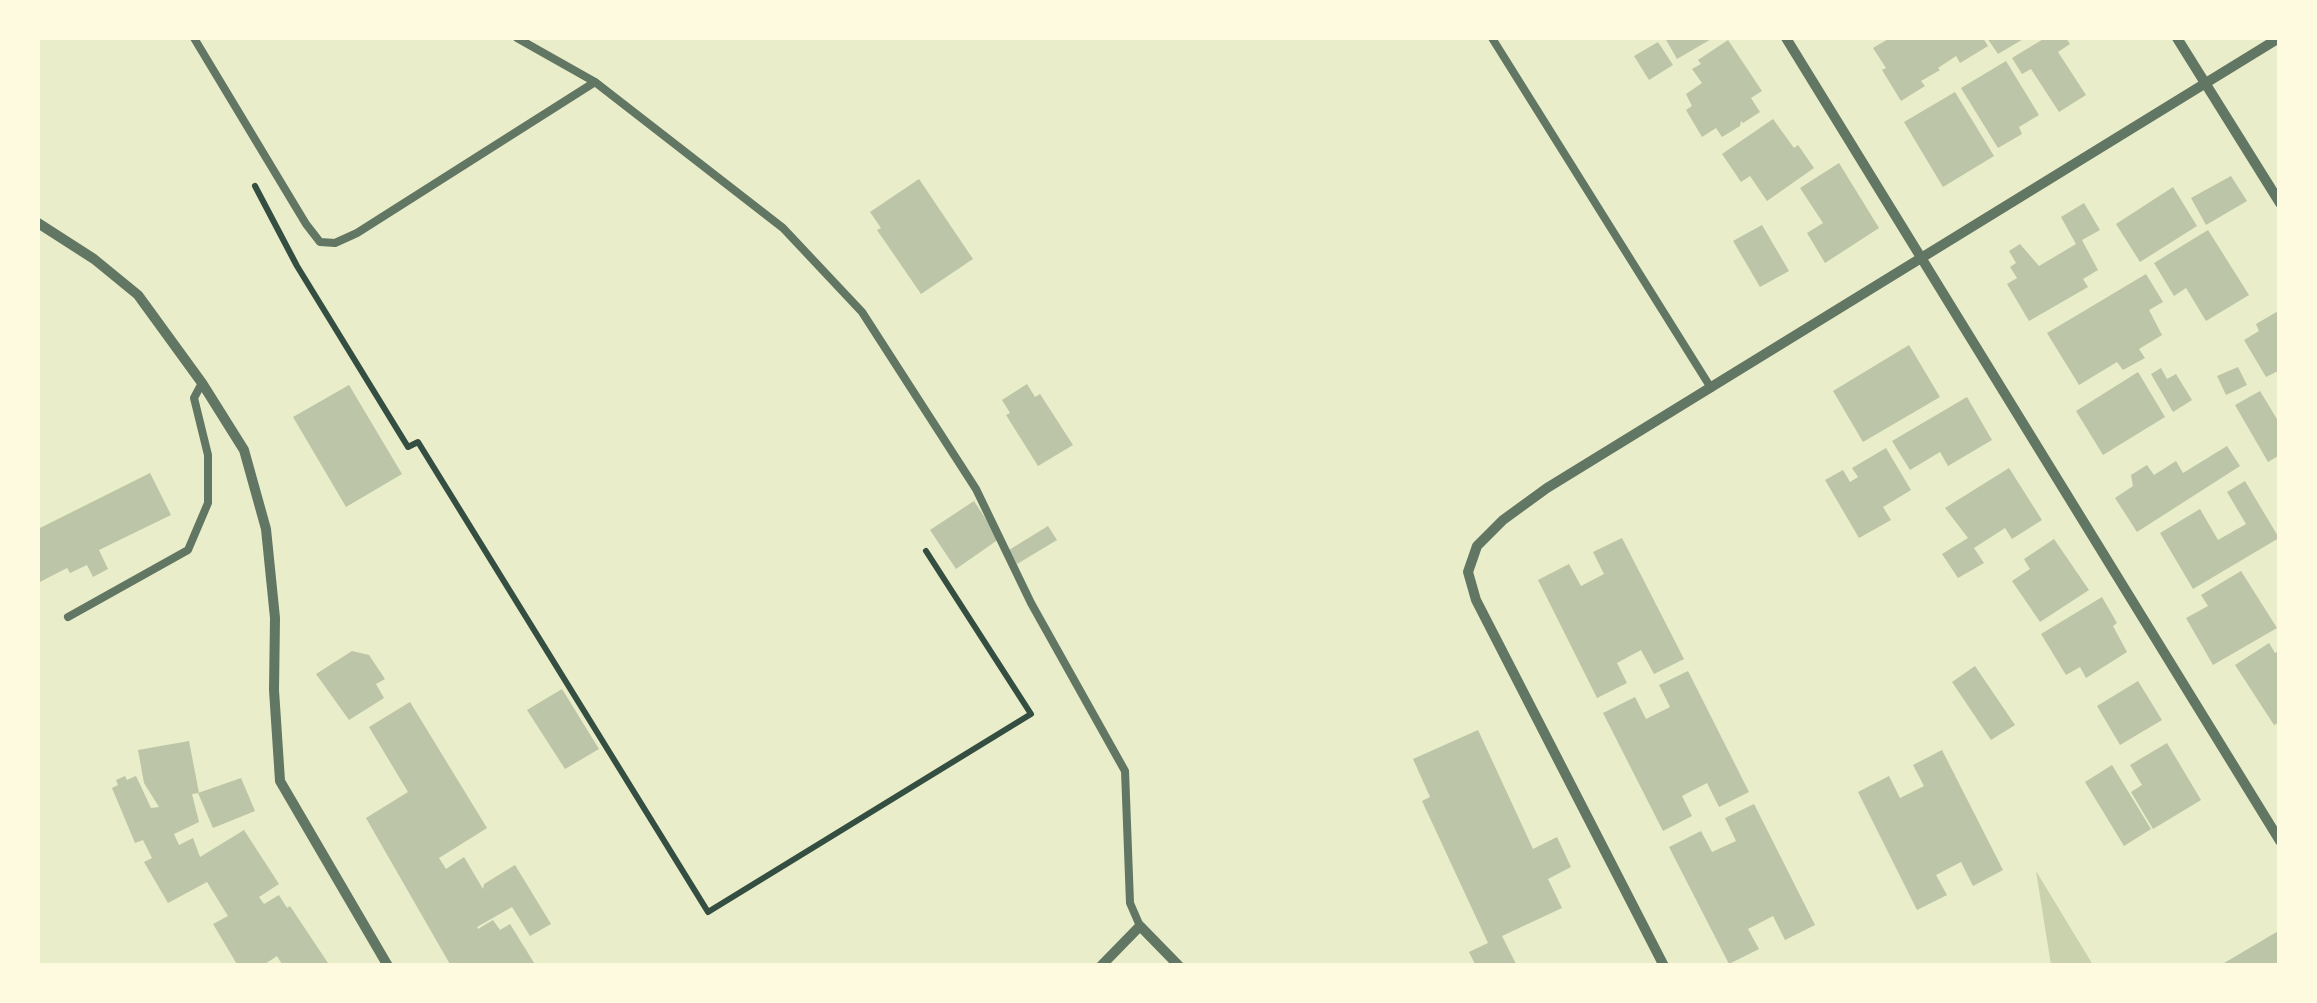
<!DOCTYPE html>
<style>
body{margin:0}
#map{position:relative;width:2317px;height:1003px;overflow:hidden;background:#e9edc9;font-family:Commissioner,sans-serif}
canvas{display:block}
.frame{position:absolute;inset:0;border:40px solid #fefae0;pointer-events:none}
</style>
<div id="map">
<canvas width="2317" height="1003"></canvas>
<div class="frame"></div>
</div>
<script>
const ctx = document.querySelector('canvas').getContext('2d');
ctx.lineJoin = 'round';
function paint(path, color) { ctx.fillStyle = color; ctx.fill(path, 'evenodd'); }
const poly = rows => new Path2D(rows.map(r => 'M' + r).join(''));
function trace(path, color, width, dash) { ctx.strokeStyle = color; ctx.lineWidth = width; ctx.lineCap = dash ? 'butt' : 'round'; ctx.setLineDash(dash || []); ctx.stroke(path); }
paint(poly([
 [2036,871,2093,965,2051,965]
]), '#cad2ad');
paint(poly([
 [1665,38,1713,38,1677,59],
 [1890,38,1983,38,1988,46,1960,63,1956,56,1938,68,1940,70,1921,81,1925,86,1901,101,1882,70,1886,68,1873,48],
 [1987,38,2025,38,1998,54],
 [2045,38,2066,38,2070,44,2058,52,2086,95,2059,112,2031,69,2022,74,2012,58],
 [1728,40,1762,91,1751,98,1760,112,1743,123,1741,121,1740,126,1722,137,1716,128,1702,137,1686,110,1692,106,1686,94,1702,83,1692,69,1701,64,1698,60],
 [1658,42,1673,65,1649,80,1634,56],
 [2006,61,2039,115,2019,127,2022,134,1998,148,1961,88],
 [1955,92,1994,156,1943,187,1904,122],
 [1773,119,1794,148,1798,145,1814,168,1767,201,1750,176,1741,182,1722,154],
 [1839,163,1879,228,1825,263,1807,233,1823,223,1800,188],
 [2231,176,2247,201,2206,225,2191,198],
 [919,179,973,259,921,294,877,230,881,228,870,212],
 [2173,187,2197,226,2140,262,2116,224],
 [2084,203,2100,230,2082,240,2098,270,2083,279,2088,287,2029,321,2007,284,2017,278,2010,267,2016,263,2009,251,2020,244,2039,266,2076,244,2061,217],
 [1762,225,1789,271,1760,287,1733,241],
 [2208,230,2249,295,2206,321,2186,288,2174,296,2154,263],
 [2146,274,2163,302,2149,310,2162,335,2139,349,2145,358,2123,370,2117,362,2079,385,2047,333],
 [2280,310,2280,370,2266,377,2244,340,2259,331,2256,324],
 [1909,345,1940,397,1863,442,1833,391],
 [2238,367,2247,385,2226,395,2217,376],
 [2161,368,2167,379,2176,374,2192,400,2173,412,2151,374],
 [2138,372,2165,417,2103,455,2076,411],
 [1027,384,1035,397,1040,394,1073,445,1038,466,1006,415,1010,413,1002,400],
 [349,385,402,474,346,507,293,417],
 [2260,391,2280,424,2280,455,2268,462,2235,405],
 [1967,397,1992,440,1948,466,1940,452,1910,470,1892,441],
 [2227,446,2240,466,2137,532,2115,498,2133,486,2131,475,2147,465,2154,475,2176,461,2183,473],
 [1886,448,1911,490,1883,507,1891,520,1859,538,1825,480,1843,470,1850,482,1858,477,1852,468],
 [2009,468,2042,520,2012,539,2005,528,1974,548,1984,563,1958,578,1942,554,1968,538,1945,508],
 [150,473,171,515,99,550,108,569,93,577,87,565,70,573,67,568,38,583,38,529],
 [2245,481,2279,538,2193,589,2160,533,2200,509,2218,540,2246,524,2227,492],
 [974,501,999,539,956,569,930,530],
 [1048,526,1057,540,1017,564,1009,550],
 [1622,538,1684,659,1654,674,1641,650,1617,663,1627,683,1597,698,1538,580,1569,564,1581,586,1604,574,1593,552],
 [2054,539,2089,590,2040,622,2012,581,2030,569,2024,559],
 [2241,571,2277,628,2213,665,2186,618,2208,606,2201,595],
 [2102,597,2117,623,2113,626,2127,652,2086,678,2080,667,2066,675,2041,634],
 [2269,643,2275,653,2280,650,2280,722,2274,725,2235,665],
 [352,651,369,655,385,679,376,684,384,698,349,720,316,674],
 [1975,666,2015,725,1991,740,1952,682],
 [1688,671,1749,792,1719,807,1707,783,1682,796,1692,816,1663,831,1603,713,1635,697,1646,719,1670,707,1659,685],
 [2138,681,2162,720,2120,745,2097,706],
 [562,689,599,749,565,769,527,710],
 [410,702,487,828,439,858,446,869,464,857,483,889,484,884,515,865,551,924,530,936,512,907,477,927,478,929,493,920,500,930,510,924,536,966,451,966,366,818,408,792,369,727],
 [1478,730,1533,849,1557,837,1571,867,1548,879,1562,908,1502,936,1517,966,1476,966,1469,952,1488,943,1422,801,1430,797,1413,759],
 [189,741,199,793,192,794,199,822,174,834,179,845,193,838,200,857,244,830,279,884,259,897,264,904,279,895,287,908,290,906,330,966,283,966,277,956,262,966,238,966,213,924,228,916,207,882,168,903,144,862,152,858,143,840,135,843,112,788,118,785,116,780,125,776,127,780,136,776,151,808,159,807,144,783,138,750],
 [2167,743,2201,800,2153,829,2131,792,2142,785,2130,765],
 [1942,750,2003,870,1973,886,1961,862,1936,875,1947,895,1917,910,1858,792,1889,776,1900,798,1924,786,1913,765],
 [2112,765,2151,829,2124,846,2085,782],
 [241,778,255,811,213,828,198,793],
 [1754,804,1815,925,1785,940,1773,916,1748,929,1759,949,1729,964,1669,847,1701,831,1712,852,1736,841,1725,818],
 [2280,930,2280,966,2219,966]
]), '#bcc5a7');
trace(poly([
 [255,186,297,266,408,447,418,442,708,912,1031,714,926,551]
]), '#344e41', 6);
trace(poly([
 [194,38,306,224,320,242,335,243,357,233,595,82],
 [517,38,595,82,783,228,862,312,976,489,1031,603,1125,771,1130,903,1140,926],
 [1492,38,1711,388],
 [68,617,188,550,208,503,208,455,194,398,202,383]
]), '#617663', 8);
trace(poly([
 [1786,38,2280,841],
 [2177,38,2280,203],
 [38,223,94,259,138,295,202,383,244,450,266,529,275,618,274,690,280,781,388,966],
 [1101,966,1140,926,1179,966],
 [1664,966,1476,600,1468,572,1477,546,1503,520,1547,488,2279,38]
]), '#617663', 10);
</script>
